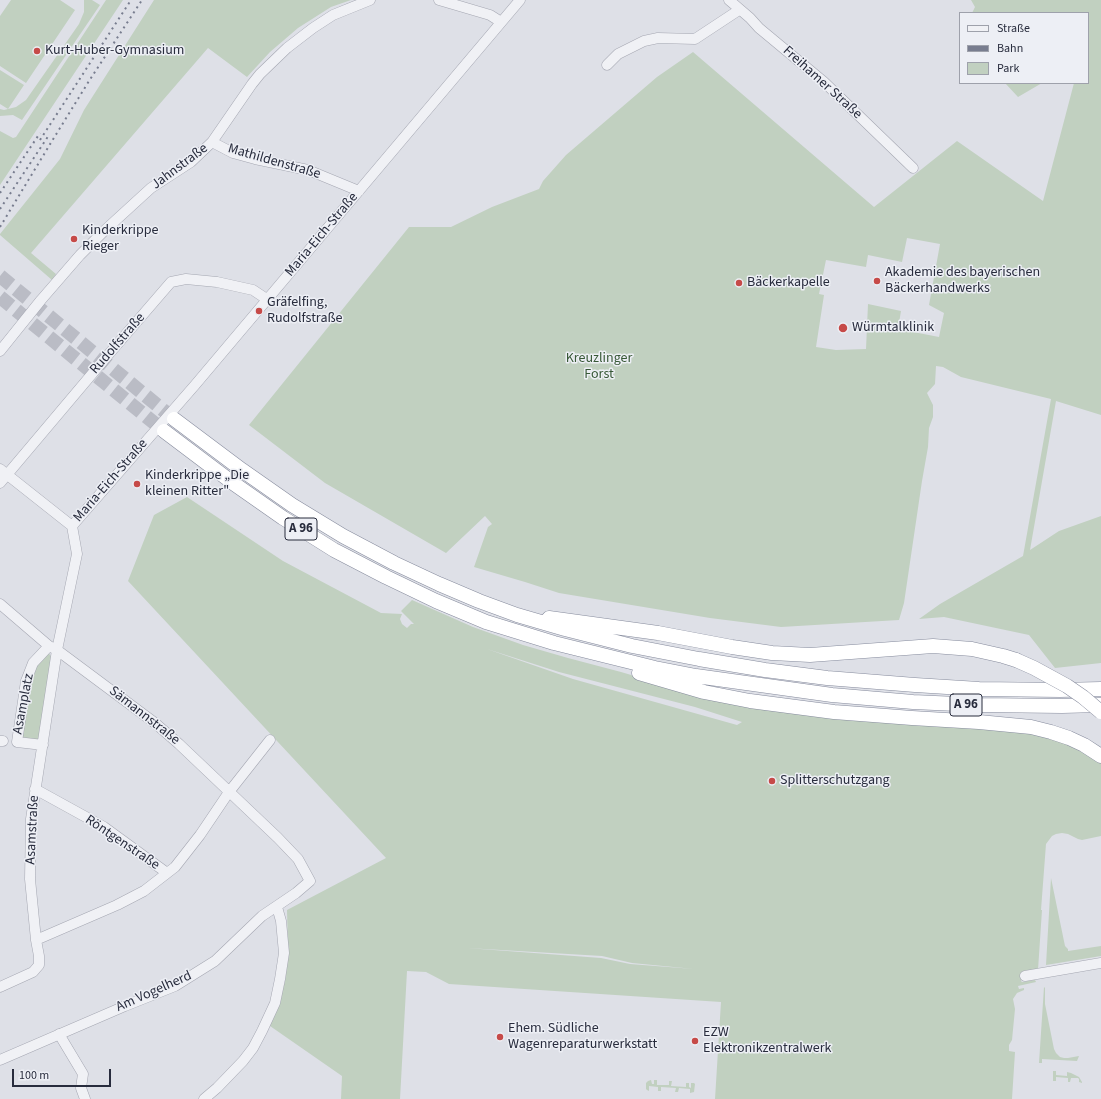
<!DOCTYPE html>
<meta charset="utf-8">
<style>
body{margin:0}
#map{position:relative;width:1101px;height:1099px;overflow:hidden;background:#dee0e7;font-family:"Source Sans 3",sans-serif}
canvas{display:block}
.legend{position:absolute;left:959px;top:12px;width:130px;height:72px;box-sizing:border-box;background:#edeff5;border:1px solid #9ea1ab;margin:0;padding:5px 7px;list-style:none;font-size:12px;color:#282c3d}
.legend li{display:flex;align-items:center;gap:8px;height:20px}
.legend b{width:20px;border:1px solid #9ea1ab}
.scale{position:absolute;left:12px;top:1069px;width:99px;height:18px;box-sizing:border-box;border:2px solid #282c3d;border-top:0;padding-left:5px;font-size:12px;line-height:14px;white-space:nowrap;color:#282c3d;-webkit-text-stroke:3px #edeff5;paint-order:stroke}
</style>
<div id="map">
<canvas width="1101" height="1099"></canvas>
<ul class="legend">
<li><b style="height:5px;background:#f0f1f5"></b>Straße</li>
<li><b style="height:5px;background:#787d8f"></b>Bahn</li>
<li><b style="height:11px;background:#c1d0c0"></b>Park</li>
</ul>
<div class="scale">100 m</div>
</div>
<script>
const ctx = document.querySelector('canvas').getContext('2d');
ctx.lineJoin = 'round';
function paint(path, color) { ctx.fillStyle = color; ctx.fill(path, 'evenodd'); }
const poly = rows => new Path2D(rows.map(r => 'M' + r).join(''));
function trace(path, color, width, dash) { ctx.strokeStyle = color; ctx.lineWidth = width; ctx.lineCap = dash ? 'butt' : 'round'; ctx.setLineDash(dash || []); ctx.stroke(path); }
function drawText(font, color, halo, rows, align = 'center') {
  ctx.font = font + ' "Source Sans 3",sans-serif'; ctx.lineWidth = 3; ctx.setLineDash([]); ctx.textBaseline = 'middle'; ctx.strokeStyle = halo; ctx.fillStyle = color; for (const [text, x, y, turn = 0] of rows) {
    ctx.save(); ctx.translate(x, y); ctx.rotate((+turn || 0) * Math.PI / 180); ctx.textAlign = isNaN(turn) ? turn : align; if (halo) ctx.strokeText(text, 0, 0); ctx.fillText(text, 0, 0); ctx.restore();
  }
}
paint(poly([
 [11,0,60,0,75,10,26,83,0,66,0,16],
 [84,0,92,0,100,5,22,120,13,115,0,116,0,109,4,110,8,109,0,104,0,70,24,85,8,109,16,107,26,100,79,24,84,12],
 [106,0,123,0,0,185,0,131,13,138,16,137],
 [154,0,351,0,331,7,298,28,270,52,247,77,208,48,31,253,56,274,52,280,0,235,0,234,60,159,84,110],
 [971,0,1101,0,1101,415,1056,401,1030,550,1059,531,1101,516,1101,663,1055,668,1029,635,944,617,919,619,940,604,1023,556,1051,399,961,377,943,367,936,366,935,384,927,393,933,405,933,417,929,428,928,447,922,481,904,603,899,620,781,627,710,618,559,593,525,582,474,567,488,527,492,524,485,516,446,553,325,483,249,425,409,227,451,227,492,207,539,189,543,181,566,155,657,77,693,52,874,207,957,141,1043,201,1074,83,1088,83,1088,13,972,13,975,7],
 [907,238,940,244,929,305,944,313,939,337,898,329,901,311,868,304,866,349,836,350,816,347,824,295,819,294,826,260,866,267,868,255,902,262],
 [1005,83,1042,83,1018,97],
 [187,497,283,561,381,613,402,614,400,619,402,624,407,628,411,624,414,624,401,611,412,600,473,627,523,645,568,658,621,672,672,687,1045,734,1101,760,1101,836,1082,840,1078,839,1068,834,1062,833,1056,834,1052,836,1046,844,1041,910,1042,910,1038,970,1022,973,1021,981,1022,982,1035,980,1036,982,1018,986,1019,989,1024,988,1024,990,1017,993,1013,999,1015,1009,1012,1040,1009,1045,1009,1051,1015,1052,1012,1099,715,1099,721,1002,449,984,426,972,407,971,400,1099,341,1099,342,1076,270,1026,278,1004,285,981,288,953,287,910,386,858,128,581,154,515],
 [487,649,559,672,695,707,742,722,737,725,573,679],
 [467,948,602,956,632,963,694,969,630,964,601,958],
 [48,652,52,658,39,741,22,739,29,682,36,665],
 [1051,878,1065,946,1068,949,1068,951,1101,946,1101,956,1046,965],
 [1044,987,1045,988,1045,1004,1054,1049,1056,1053,1060,1057,1064,1058,1068,1058,1079,1056,1077,1061,1042,1059,1042,1063,1039,1063],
 [1053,1071,1056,1071,1056,1075,1067,1076,1067,1072,1071,1073,1079,1077,1082,1082,1082,1083,1079,1082,1079,1079,1078,1078,1071,1078,1070,1082,1068,1082,1068,1078,1056,1077,1056,1081,1053,1081],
 [651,1080,652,1084,654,1084,654,1080,657,1080,657,1085,669,1085,669,1081,672,1081,671,1086,686,1087,686,1083,689,1083,689,1087,691,1088,691,1083,694,1083,695,1084,694,1092,690,1093,690,1089,679,1088,678,1092,675,1092,676,1088,661,1087,661,1091,658,1091,658,1087,649,1086,649,1091,647,1090,646,1089,646,1083,648,1081]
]), '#c1d0c0');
trace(poly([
 [0,276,174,419],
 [0,297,164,431]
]), '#babcc5', 14, [14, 7]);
const minor = poly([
 [439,0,490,15,501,22],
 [729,0,750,18,759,28,824,82,913,168],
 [607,65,618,54,644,41,658,38,695,39,739,10],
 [212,142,233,153,255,159,308,170,359,191],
 [0,351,41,300,80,255,104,231,151,188,191,162,212,142,252,84,260,74,287,48,313,28,333,15,370,0],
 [0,469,72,526,195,385,520,0],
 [0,483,108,355,171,282,186,279,217,282,253,290,268,300],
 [0,604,49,646,57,650,31,819,30,879,36,940,39,956,39,965,33,972,0,987],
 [0,741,3,741],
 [43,745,17,742,26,681,33,663,49,646],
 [35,789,104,827,167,873],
 [36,940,117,905,144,891,175,867,200,835,229,792,270,740],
 [1025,976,1101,963],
 [59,1034,83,1074,81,1088,85,1099],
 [0,1060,125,1006,175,986,215,961,262,916,296,893,310,881,298,859,278,838,179,744,155,723,57,650,77,554,72,526],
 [204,1099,217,1088,243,1061,253,1048,262,1031,275,1003,280,979,284,953,281,921,277,907]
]);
const highway = poly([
 [174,419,242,470,292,505,343,536,394,563,439,584,479,601,517,615,565,629,632,646,699,659,765,670,827,678,915,685,979,689,1060,690,1101,689],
 [164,431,233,483,283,518,334,550,386,577,436,601,486,622,554,643,655,668,696,676,832,695,913,702,979,705,1062,706,1100,705],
 [549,618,658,633,732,647,772,653,810,655,933,646,972,649,1003,656,1016,660],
 [639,673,704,692,750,701,834,712,912,718,979,722,1031,727,1051,732,1069,738,1084,745,1101,756]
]);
trace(minor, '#a4a6b1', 11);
trace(highway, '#868b9d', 15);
trace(minor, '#f0f1f5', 10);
trace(highway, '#fff', 14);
trace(poly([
 [40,140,131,0],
 [0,193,40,133],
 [0,209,49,135],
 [0,227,52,141,89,81,142,0]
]), '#787d8f', 2, [2, 4]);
const highwayBridge = poly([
 [1016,660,1034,668,1067,686,1083,697,1101,712]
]);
trace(highwayBridge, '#868b9d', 15, []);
trace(highwayBridge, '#fff', 14);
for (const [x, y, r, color] of [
 [37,51,4,"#c64a48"],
 [74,239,4,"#c64a48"],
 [877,281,4,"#c64a48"],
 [739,283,4,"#c64a48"],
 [259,311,4,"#c64a48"],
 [843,328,5,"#c64a48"],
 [137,484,4,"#c64a48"],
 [772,781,4,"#c64a48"],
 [500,1037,4,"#c64a48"],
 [695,1041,4,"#c64a48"]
]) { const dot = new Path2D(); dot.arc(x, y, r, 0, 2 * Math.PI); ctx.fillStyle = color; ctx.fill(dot); trace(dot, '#edeff5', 1.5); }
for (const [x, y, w] of [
 [301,529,32],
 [966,705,32]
]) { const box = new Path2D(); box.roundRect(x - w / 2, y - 11, w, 22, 3); ctx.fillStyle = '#edeff5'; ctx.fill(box); trace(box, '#282c3d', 1); }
drawText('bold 13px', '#282c3d', null, [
 ["A 96",301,529],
 ["A 96",966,705]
]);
drawText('14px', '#282c3d', '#edeff5', [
 ["Kurt-Huber-Gymnasium",45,51],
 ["Kinderkrippe",82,231],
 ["Rieger",82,247],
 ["Akademie des bayerischen",885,273],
 ["Bäckerhandwerks",885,289],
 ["Bäckerkapelle",747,283],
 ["Gräfelfing,",267,303],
 ["Rudolfstraße",267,319],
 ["Würmtalklinik",852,328],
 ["Kinderkrippe „Die",145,476],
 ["kleinen Ritter\"",145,492],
 ["Splitterschutzgang",780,781],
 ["Ehem. Südliche",508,1029],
 ["Wagenreparaturwerkstatt",508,1045],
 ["EZW",703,1033],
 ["Elektronikzentralwerk",703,1049]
], 'left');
drawText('14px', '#282c3d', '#edeff5', [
 ["Freihamer Straße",822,83,42],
 ["Mathildenstraße",274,162,16],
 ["Jahnstraße",180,167,-37],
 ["Maria-Eich-Straße",322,235,-50],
 ["Rudolfstraße",118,344,-49],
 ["Maria-Eich-Straße",111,481,-49],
 ["Asamplatz",24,704,-79],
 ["Sämannstraße",144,716,38],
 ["Asamstraße",33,830,-87],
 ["Röntgenstraße",122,843,34],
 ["Am Vogelherd",154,992,-24]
]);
drawText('14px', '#375836', '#edeff5', [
 ["Kreuzlinger",599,359],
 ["Forst",599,375]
]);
</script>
